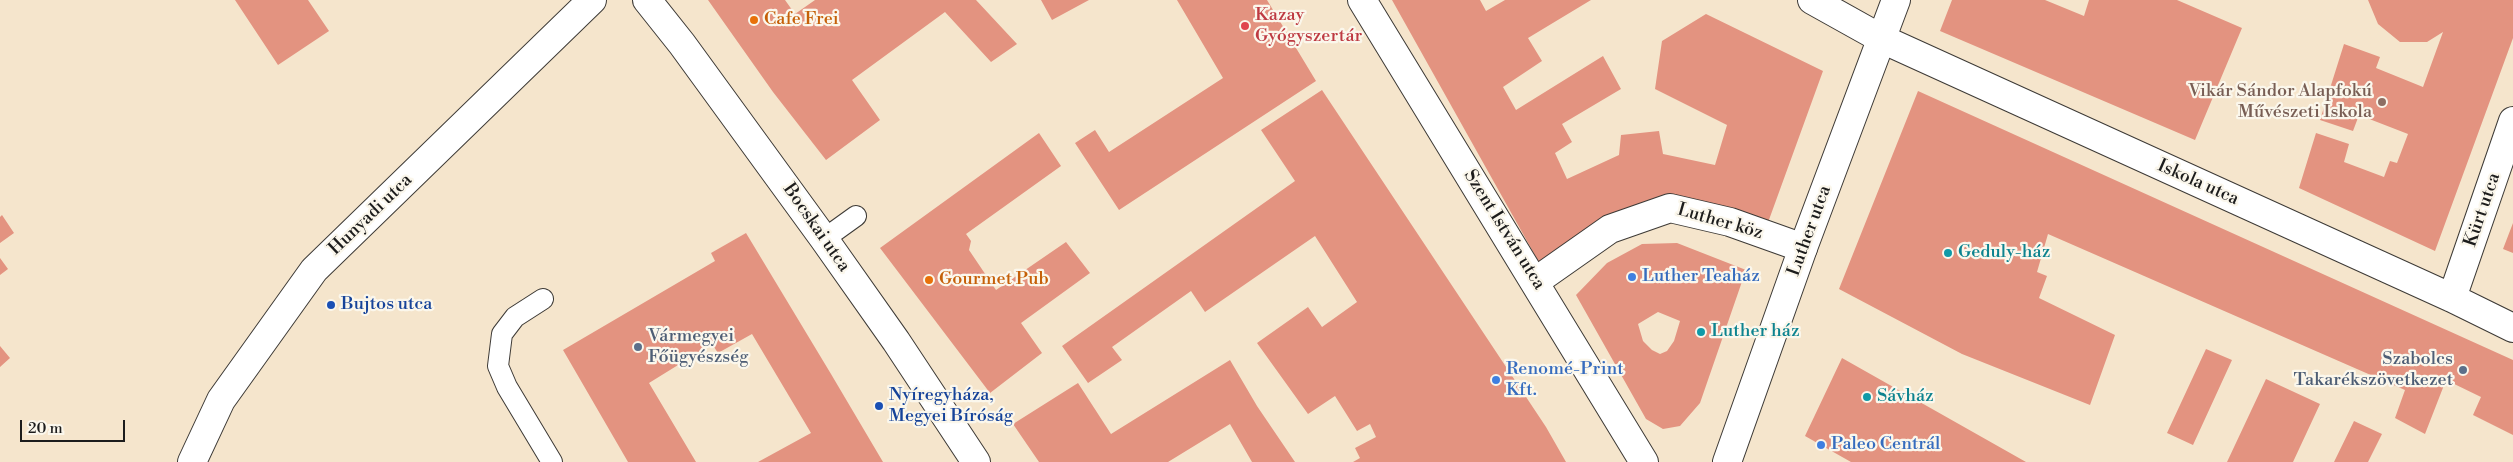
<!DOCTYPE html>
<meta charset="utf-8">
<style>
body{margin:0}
#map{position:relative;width:2513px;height:462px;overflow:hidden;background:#f5e5cc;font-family:"Libre Bodoni",serif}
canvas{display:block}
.scale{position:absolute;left:20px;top:420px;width:105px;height:22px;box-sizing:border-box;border:2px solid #1c1c1c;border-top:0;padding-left:6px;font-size:15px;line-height:18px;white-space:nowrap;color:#1c1c1c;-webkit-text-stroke:4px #fbf7ec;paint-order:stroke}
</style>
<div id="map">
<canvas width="2513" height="462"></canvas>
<div class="scale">20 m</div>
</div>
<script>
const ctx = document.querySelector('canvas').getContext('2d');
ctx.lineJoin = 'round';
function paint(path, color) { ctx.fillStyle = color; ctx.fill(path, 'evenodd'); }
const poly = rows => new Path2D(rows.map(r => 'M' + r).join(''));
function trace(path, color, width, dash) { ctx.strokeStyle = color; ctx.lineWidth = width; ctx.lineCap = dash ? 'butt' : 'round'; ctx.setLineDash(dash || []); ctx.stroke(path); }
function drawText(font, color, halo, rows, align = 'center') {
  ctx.font = font + ' "Libre Bodoni",serif'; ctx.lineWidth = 4.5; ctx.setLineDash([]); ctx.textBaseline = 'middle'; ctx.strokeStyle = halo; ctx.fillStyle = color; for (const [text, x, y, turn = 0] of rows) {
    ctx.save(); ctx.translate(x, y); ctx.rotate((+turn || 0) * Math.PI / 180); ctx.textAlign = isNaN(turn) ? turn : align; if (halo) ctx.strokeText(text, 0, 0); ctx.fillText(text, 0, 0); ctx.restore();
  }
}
paint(poly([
 [235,0,308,0,329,31,278,65],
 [708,0,785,0,795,14,815,0,976,0,1017,44,991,62,945,12,852,80,880,120,826,160,773,92],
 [1041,0,1089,0,1052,20],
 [1177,0,1267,0,1316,81,1119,210,1075,143,1095,130,1109,152,1223,78],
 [1392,0,1480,0,1486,11,1505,0,1591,0,1528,38,1542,61,1503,87,1516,110,1603,56,1621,89,1562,124,1572,142,1555,153,1567,179,1619,155,1621,135,1659,131,1663,154,1715,165,1727,125,1655,89,1662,41,1706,14,1823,71,1766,228,1665,200,1541,266],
 [1952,0,2045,0,2084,16,2089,0,2177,0,2242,28,2195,140,1940,31],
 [2368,0,2513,0,2513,38,2435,251,2299,188,2316,133,2349,144,2344,162,2384,177,2390,161,2397,163,2408,134,2359,115,2353,131,2320,120,2344,44,2380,57,2376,68,2423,87,2443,32,2427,42,2400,42,2378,24],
 [1322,90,1546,427,1566,462,1353,462,1360,458,1355,448,1376,437,1370,424,1357,431,1335,396,1308,414,1257,343,1308,307,1322,327,1357,302,1315,236,1205,312,1191,291,1112,347,1122,360,1088,383,1062,346,1295,181,1261,130],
 [1918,91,2513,360,2513,435,2473,415,2481,397,2446,380,2425,434,2395,418,2405,390,2048,234,2037,272,2047,276,2039,298,2115,335,2090,405,1962,354,1839,289],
 [1039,133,1061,166,966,234,971,241,969,250,996,290,1066,242,1090,273,1021,323,1042,353,990,393,880,248],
 [2,215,14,233,0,243,0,217],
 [2513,223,2513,253,2503,249],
 [746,233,831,374,883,462,758,462,811,433,752,334,718,353,712,344,649,383,696,462,628,462,563,350,715,261,711,253],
 [1677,243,1746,270,1700,403,1680,426,1663,429,1646,419,1576,295,1607,263,1642,244],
 [1658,312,1680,321,1674,341,1667,351,1660,354,1652,350,1643,341,1638,324],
 [0,258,8,269,0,275],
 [0,346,10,358,0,367],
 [2206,349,2232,360,2193,445,2167,433],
 [1842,358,2026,462,1851,462,1805,436],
 [1230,360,1257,406,1295,462,1252,462,1230,424,1168,462,1039,462,1013,424,1078,383,1111,434],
 [2266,379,2320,404,2293,462,2227,462],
 [2354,421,2382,434,2368,462,2334,462]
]), '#e39380');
const service = poly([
 [824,239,856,216],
 [543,299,515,317,502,334,498,366,507,387,552,462]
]);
const minor = poly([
 [1812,0,1882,39,2452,298,2513,328],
 [1536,281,1610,229,1670,208,1730,222,1803,248],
 [2452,298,2513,121]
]);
const tertiary = poly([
 [647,0,682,44,824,239,896,341,976,462],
 [1362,0,1644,462],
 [192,462,221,400,314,270,592,0],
 [1727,462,1803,248,1896,0]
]);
trace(service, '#3d3a36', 22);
trace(minor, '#3d3a36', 30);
trace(tertiary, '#3d3a36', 30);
trace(service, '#fff', 20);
trace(minor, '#fff', 28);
trace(tertiary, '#fff', 28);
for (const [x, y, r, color] of [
 [754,20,5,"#e8710a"],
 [1245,26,5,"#e0444e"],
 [2382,102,5,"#8d6e63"],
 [1948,253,5,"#0f9aa8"],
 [1632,277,5,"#3f7fe0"],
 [929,280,5,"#e8710a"],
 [331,305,5,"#1a4fb4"],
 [1701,332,5,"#0f9aa8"],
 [638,347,5,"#5c6f8a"],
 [2463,370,5,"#5c6f8a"],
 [1496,380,5,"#3f7fe0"],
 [1867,397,5,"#0f9aa8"],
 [879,406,5,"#1a4fb4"],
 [1821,445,5,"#3f7fe0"]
]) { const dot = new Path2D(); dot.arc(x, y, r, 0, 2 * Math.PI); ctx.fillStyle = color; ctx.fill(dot); trace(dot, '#fbf7ec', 2); }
drawText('18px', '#be3a42', '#fbf7ec', [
 ["Kazay",1255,16],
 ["Gyógyszertár",1255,37]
], 'left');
drawText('18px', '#c56008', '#fbf7ec', [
 ["Cafe Frei",764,20],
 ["Gourmet Pub",939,280]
], 'left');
drawText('18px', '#785e54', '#fbf7ec', [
 ["Vikár Sándor Alapfokú",2372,92],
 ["Művészeti Iskola",2372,113]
], 'right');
drawText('18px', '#1c1c1c', '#fbf7ec', [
 ["Iskola utca",2198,183,24],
 ["Kürt utca",2483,210,-71],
 ["Hunyadi utca",371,215,-44],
 ["Luther köz",1720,222,16],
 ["Bocskai utca",816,228,55],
 ["Szent István utca",1504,230,58],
 ["Luther utca",1810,231,-70]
]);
drawText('18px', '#0d838f', '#fbf7ec', [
 ["Geduly-ház",1958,253],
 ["Luther ház",1711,332],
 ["Sávház",1877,397]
], 'left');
drawText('18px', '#366cbe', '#fbf7ec', [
 ["Luther Teaház",1642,277],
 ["Renomé-Print",1506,370],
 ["Kft.",1506,391],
 ["Paleo Centrál",1831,445]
], 'left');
drawText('18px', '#164399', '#fbf7ec', [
 ["Bujtos utca",341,305],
 ["Nyíregyháza,",889,396],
 ["Megyei Bíróság",889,417]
], 'left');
drawText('18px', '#4e5e75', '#fbf7ec', [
 ["Vármegyei",648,337],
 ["Főügyészség",648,358],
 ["Szabolcs",2453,360,"right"],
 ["Takarékszövetkezet",2453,381,"right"]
], 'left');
</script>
